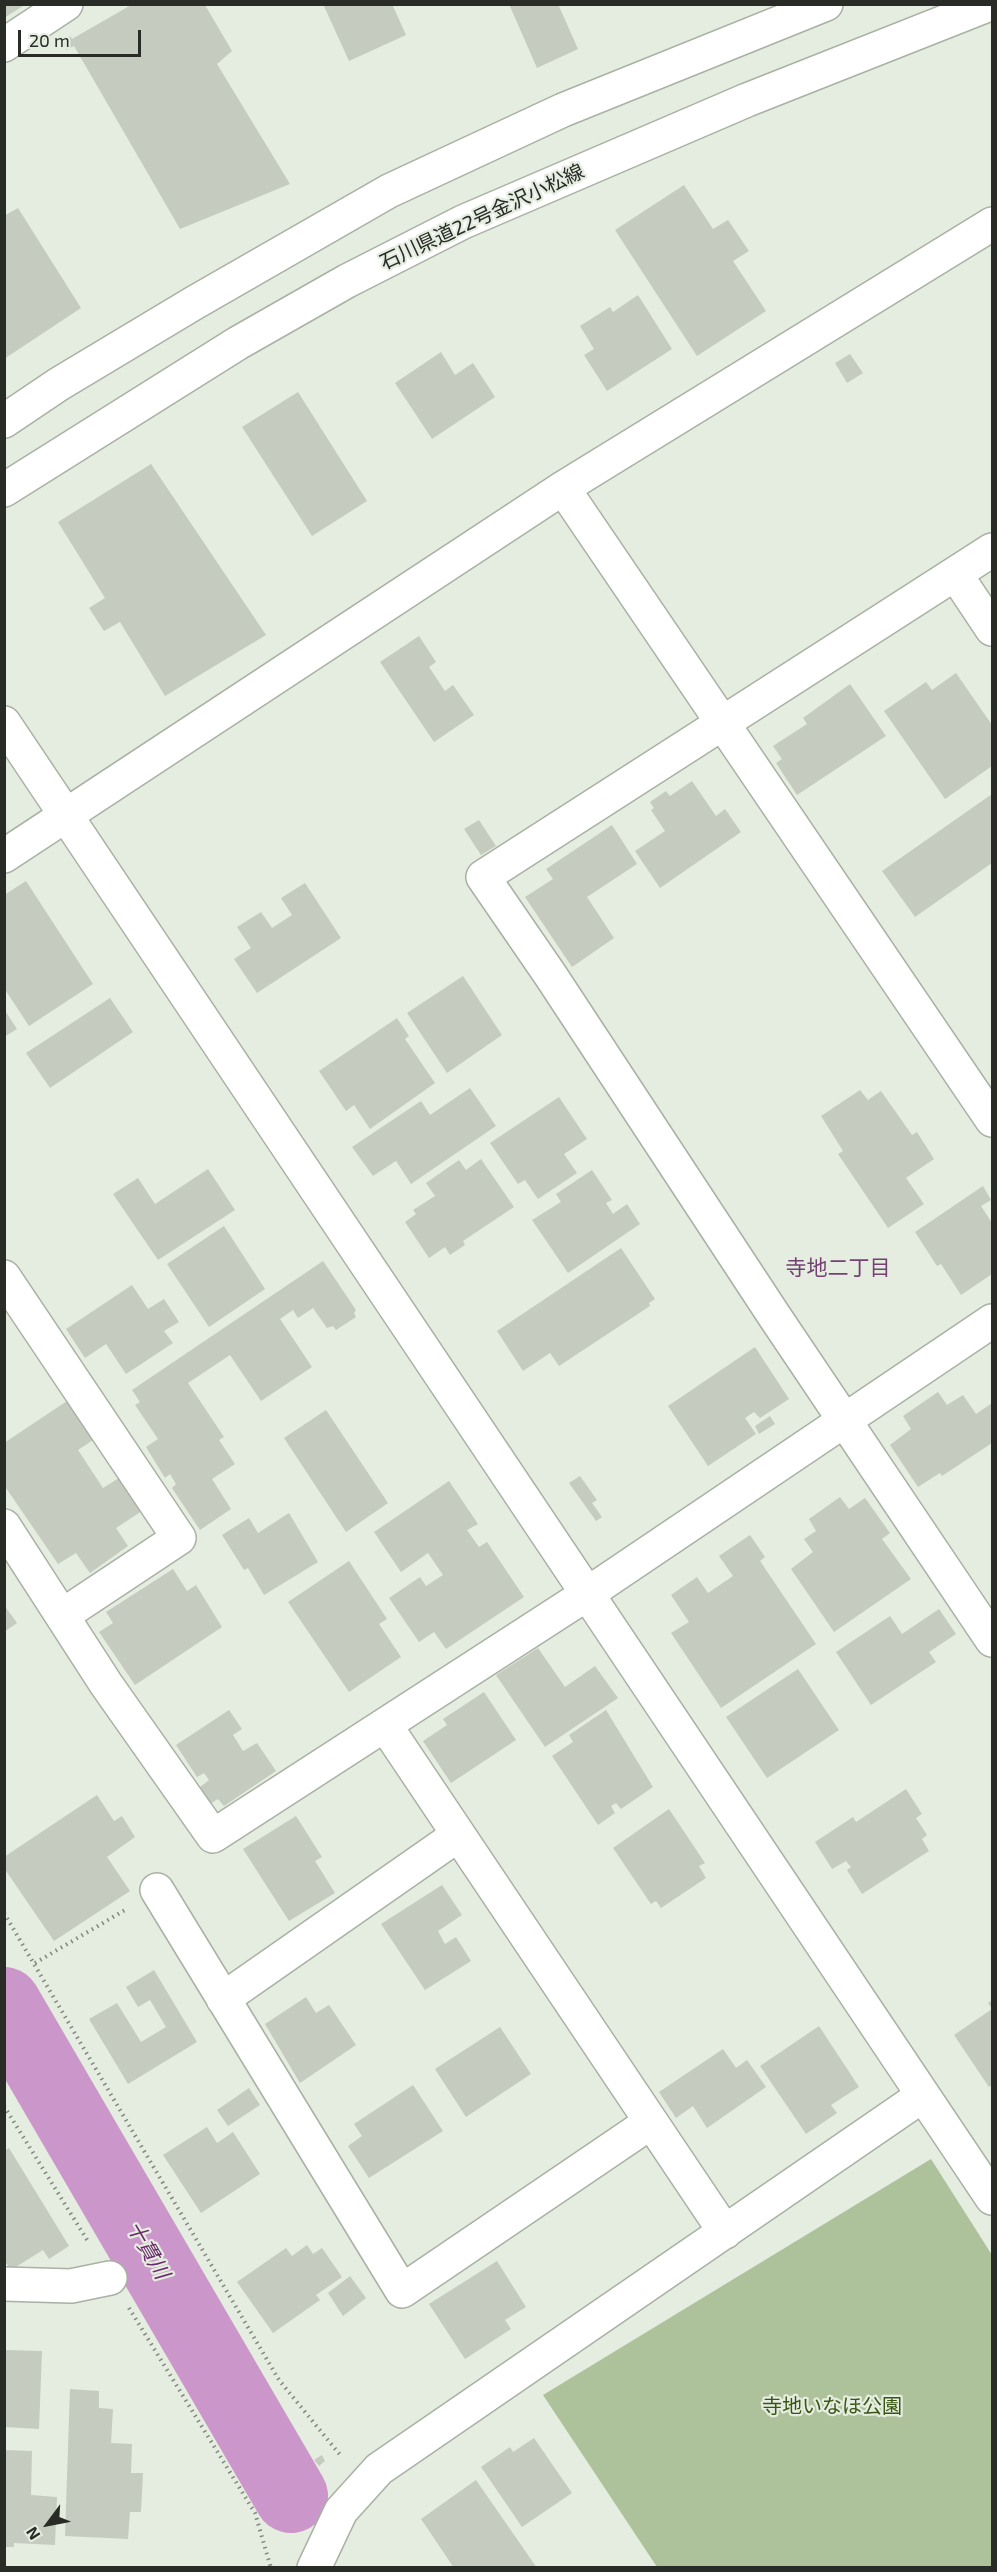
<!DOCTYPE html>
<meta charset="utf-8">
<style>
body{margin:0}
#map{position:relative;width:997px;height:2572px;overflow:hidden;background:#e5ece0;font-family:"Exo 2",sans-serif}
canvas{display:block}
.frame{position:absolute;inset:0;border:6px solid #282b26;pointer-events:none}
.north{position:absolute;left:18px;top:2494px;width:60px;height:60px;-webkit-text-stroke:4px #e5ece0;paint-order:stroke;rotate:238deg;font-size:16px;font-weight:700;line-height:24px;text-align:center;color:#282b26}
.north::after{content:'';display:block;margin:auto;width:21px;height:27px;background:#282b26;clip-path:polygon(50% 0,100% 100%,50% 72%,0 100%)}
.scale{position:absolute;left:18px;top:30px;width:123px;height:27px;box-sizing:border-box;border:3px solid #282b26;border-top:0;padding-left:8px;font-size:18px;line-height:21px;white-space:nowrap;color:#282b26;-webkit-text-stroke:4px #e5ece0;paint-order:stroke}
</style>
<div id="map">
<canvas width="997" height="2572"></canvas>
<div class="frame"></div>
<div class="north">N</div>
<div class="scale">20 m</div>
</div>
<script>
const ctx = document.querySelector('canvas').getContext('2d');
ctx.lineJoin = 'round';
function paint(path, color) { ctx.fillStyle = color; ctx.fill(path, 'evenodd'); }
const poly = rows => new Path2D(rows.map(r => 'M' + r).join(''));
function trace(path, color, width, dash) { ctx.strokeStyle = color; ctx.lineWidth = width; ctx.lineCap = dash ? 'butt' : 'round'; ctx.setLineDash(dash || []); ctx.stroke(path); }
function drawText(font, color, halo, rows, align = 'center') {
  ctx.font = font + ' "Exo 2","Noto Sans JP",sans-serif'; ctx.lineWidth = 4.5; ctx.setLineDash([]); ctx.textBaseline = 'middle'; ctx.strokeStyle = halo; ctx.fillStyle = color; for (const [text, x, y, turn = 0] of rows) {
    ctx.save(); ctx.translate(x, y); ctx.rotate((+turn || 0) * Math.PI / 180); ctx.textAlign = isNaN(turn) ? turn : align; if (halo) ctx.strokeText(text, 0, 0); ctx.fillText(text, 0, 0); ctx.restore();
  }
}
paint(poly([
 [931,2159,992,2255,992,2567,657,2567,543,2395]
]), '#adc29a');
trace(poly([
 [4,2004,291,2496]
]), '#cb96c9', 74);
paint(poly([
 [4,4,26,4,4,18],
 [323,4,392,4,406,35,349,61],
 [509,4,558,4,578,49,537,68],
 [131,5,205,5,232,51,217,64,290,184,180,229,74,46,66,50,61,42,70,36,72,39],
 [684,185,713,229,728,220,749,251,733,261,766,311,697,356,615,230],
 [18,208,81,308,4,359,4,216],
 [638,295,672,349,607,391,584,355,594,349,580,326,610,307,613,312],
 [441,352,455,375,473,363,495,397,432,439,395,383],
 [850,354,863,373,847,383,835,363],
 [298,392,367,501,312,536,242,427],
 [151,464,266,635,165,696,120,622,104,631,89,608,105,598,58,522],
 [419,636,436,662,429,667,445,691,453,685,474,715,434,742,380,662],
 [956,673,992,725,992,766,945,799,884,711,926,682,932,690],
 [850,684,886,736,797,795,776,763,782,759,773,746,807,724,803,718],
 [692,781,716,816,725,809,741,832,660,888,635,851,665,831,651,810,654,808,650,802,666,791,670,796],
 [992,794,992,863,915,917,882,871],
 [479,820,496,846,481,855,464,829],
 [612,825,637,864,587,897,614,938,572,967,525,897,553,879,546,869],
 [26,881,93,984,29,1026,4,988,4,895],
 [305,883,341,938,257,993,234,959,251,948,237,927,261,912,272,928,292,915,281,898],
 [463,976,502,1035,447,1073,407,1013],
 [110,998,133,1032,50,1088,26,1053],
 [4,1009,17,1029,4,1037],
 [397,1018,409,1036,405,1039,435,1083,370,1129,354,1105,346,1111,319,1071],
 [470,1088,496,1126,411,1184,396,1161,373,1176,352,1147,421,1101,430,1115],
 [860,1090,868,1100,881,1091,912,1135,917,1132,934,1159,906,1178,924,1204,888,1228,838,1154,843,1151,821,1116],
 [559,1097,587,1139,564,1154,577,1173,538,1199,525,1180,518,1184,490,1143],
 [481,1159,514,1207,463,1241,465,1245,450,1255,445,1247,429,1258,405,1222,416,1214,413,1210,435,1196,426,1183,459,1160,466,1170],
 [208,1169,235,1210,158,1260,113,1194,138,1178,155,1204],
 [592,1170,612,1200,606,1203,613,1214,627,1204,640,1224,568,1273,532,1220,561,1202,556,1194],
 [983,1186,991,1200,981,1206,992,1223,992,1274,961,1295,941,1264,937,1266,915,1232],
 [224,1226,265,1289,209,1327,167,1264],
 [621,1248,655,1299,649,1303,650,1306,559,1366,550,1353,523,1371,497,1331],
 [323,1261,356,1310,354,1313,356,1317,336,1330,333,1326,327,1328,313,1308,298,1318,293,1310,280,1319,312,1367,261,1401,230,1355,188,1383,224,1437,219,1440,235,1464,212,1479,231,1509,200,1530,172,1488,176,1484,170,1474,165,1478,146,1447,158,1439,135,1405,140,1402,132,1390],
 [132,1285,148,1309,164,1299,179,1322,164,1331,173,1343,126,1374,106,1344,85,1358,66,1329],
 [755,1347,789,1399,760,1418,754,1412,745,1418,756,1434,708,1466,668,1406],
 [938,1392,947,1405,963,1395,976,1414,992,1403,992,1443,942,1476,940,1473,918,1487,890,1445,911,1429,903,1416],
 [67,1401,93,1440,78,1450,103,1488,119,1478,142,1511,116,1528,128,1546,90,1573,76,1553,58,1564,4,1485,4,1443],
 [326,1410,388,1503,346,1532,284,1438],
 [770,1416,775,1424,759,1434,755,1426],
 [580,1476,597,1500,592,1503,602,1517,596,1521,569,1483],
 [449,1481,478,1524,467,1530,479,1547,487,1542,524,1597,446,1649,434,1632,419,1642,389,1598,420,1577,426,1586,443,1575,428,1553,401,1572,374,1532],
 [840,1497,849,1509,865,1498,890,1533,882,1539,911,1579,834,1632,791,1569,813,1552,804,1539,816,1531,809,1519],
 [289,1513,318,1562,264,1595,248,1568,244,1570,222,1535,249,1518,258,1533],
 [750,1535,765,1557,760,1561,816,1644,721,1708,671,1633,689,1622,671,1595,697,1577,708,1593,733,1576,719,1556],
 [349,1561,387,1619,379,1624,401,1657,349,1692,288,1602],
 [173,1569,187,1591,196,1585,222,1627,135,1685,99,1632,113,1623,106,1612],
 [4,1605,17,1623,4,1632],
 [939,1609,956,1634,929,1652,936,1662,871,1705,836,1652,890,1616,902,1634],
 [538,1648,565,1687,595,1666,618,1698,545,1747,496,1675],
 [798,1669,839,1730,767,1778,726,1717],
 [484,1692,516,1740,451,1783,423,1741,447,1725,443,1719],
 [229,1710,242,1729,233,1735,243,1751,257,1743,276,1771,224,1806,218,1799,210,1804,200,1787,209,1780,204,1773,197,1777,176,1745],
 [606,1710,653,1787,621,1809,616,1803,611,1806,615,1813,598,1825,552,1756,573,1742,569,1735],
 [906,1789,922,1814,916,1818,927,1835,922,1839,929,1851,862,1894,847,1870,851,1867,846,1861,832,1869,815,1842,853,1817,856,1822],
 [97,1795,114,1821,122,1816,135,1837,107,1857,130,1891,54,1941,4,1868,4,1857],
 [669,1809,705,1863,699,1866,706,1878,661,1908,656,1901,651,1904,613,1848],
 [296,1816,322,1857,315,1861,335,1893,289,1921,243,1849],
 [442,1885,462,1915,438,1931,445,1944,456,1937,471,1961,425,1990,381,1924],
 [154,1970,197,2042,128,2084,89,2019,117,2003,141,2042,166,2027,150,2000,138,2007,126,1987],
 [306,1997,316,2013,329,2005,356,2045,300,2083,265,2024],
 [992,2000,992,2085,989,2087,954,2035,992,2009,988,2003],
 [819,2026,859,2087,831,2105,837,2113,806,2134,760,2066],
 [500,2027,531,2074,466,2117,435,2069],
 [723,2049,736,2068,747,2060,766,2087,707,2128,693,2106,676,2118,659,2092],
 [413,2085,443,2131,369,2178,348,2146,362,2136,354,2124],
 [249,2088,260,2105,228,2126,217,2110],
 [207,2127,217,2143,233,2132,260,2174,201,2213,163,2155],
 [9,2148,69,2246,49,2259,43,2250,11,2270,4,2260,4,2151],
 [307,2245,313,2254,322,2248,342,2277,316,2295,320,2300,273,2333,237,2282,286,2248,292,2256],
 [497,2261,526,2307,505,2320,511,2329,465,2359,429,2304],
 [350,2276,366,2298,343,2316,328,2293],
 [5,2350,42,2351,39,2429,5,2427],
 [70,2389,99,2391,99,2408,113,2409,111,2443,132,2444,131,2473,143,2473,141,2512,130,2512,128,2539,65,2536],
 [534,2438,572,2493,522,2527,481,2467,510,2447,513,2452],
 [4,2450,32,2451,31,2495,57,2497,55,2545,14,2543,14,2547,4,2547],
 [322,2455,325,2461,319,2466,314,2460],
 [476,2480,537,2568,454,2568,421,2519]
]), '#c5cbbf');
const street = poly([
 [4,45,66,4],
 [563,488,992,1120],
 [992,550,483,877,551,976,775,1317,992,1640],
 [956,575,992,629],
 [4,723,992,2198],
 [4,856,563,488,992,224],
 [4,1277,179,1538,63,1615],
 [4,1526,106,1684,213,1836,587,1594,992,1321],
 [385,1725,725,2232],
 [157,1890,402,2291,651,2122],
 [223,1999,458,1835],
 [4,2284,71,2286,110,2278],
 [314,2568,341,2511,379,2469,922,2096]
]);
const primary = poly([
 [4,421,59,384,194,303,389,191,563,110,826,4],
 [4,490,238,343,347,281,463,222,747,100,990,4]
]);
trace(street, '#a9b0a4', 36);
trace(primary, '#a9b0a4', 36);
trace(poly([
 [4,1913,279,2380,341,2456],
 [35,1963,125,1910],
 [4,2106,89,2243],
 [129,2308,255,2513,271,2568]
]), '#82877e', 4, [1.5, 4.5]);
trace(street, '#fff', 33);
trace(primary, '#fff', 33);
drawText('20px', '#282b26', '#e5ece0', [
 ["石川県道22号金沢小松線",482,217,-25]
]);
drawText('20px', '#385612', '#e5ece0', [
 ["寺地いなほ公園",832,2406]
]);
drawText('21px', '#744173', '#e5ece0', [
 ["寺地二丁目",838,1268]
]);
drawText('italic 21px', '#6b2b6b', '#e5ece0', [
 ["十貫川",148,2250,60]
]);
</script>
